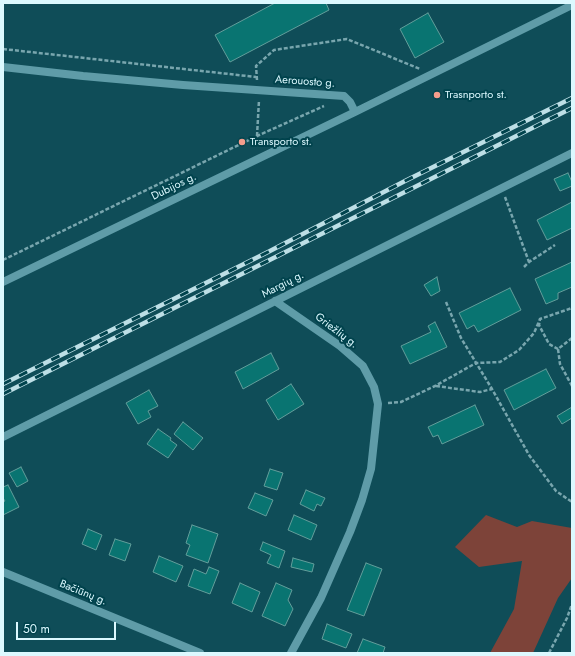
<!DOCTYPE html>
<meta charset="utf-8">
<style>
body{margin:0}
#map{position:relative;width:575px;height:656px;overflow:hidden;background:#0f4d58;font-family:Jost,sans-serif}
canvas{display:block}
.frame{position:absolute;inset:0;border:4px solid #dcf9ff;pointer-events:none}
.scale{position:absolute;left:16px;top:622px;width:100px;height:18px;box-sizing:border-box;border:2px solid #dcf9ff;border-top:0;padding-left:5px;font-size:12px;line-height:14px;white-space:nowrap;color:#dcf9ff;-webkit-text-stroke:3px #00434d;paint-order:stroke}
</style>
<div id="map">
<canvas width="575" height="656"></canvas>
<div class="frame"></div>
<div class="scale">50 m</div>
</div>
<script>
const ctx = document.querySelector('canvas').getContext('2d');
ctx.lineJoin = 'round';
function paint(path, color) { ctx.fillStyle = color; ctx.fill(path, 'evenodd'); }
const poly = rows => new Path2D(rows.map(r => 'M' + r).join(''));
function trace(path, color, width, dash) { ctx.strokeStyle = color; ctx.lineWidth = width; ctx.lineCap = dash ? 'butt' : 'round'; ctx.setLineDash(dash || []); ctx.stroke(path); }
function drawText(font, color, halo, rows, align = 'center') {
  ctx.font = font + ' Jost,sans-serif'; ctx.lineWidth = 4; ctx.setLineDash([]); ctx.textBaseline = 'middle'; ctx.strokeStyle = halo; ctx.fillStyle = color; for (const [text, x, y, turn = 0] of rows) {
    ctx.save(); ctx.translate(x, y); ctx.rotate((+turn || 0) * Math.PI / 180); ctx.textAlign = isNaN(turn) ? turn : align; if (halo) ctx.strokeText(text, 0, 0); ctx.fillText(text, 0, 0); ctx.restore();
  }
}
paint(poly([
 [486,515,517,527,532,521,572,528,572,578,558,598,533,653,490,653,514,609,522,561,479,567,455,547]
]), '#7d4339');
const building = poly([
 [275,3,326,3,329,10,230,62,215,35,275,3],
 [428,13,444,42,415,58,400,29,428,13],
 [568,173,572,182,572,186,560,191,554,179,568,173],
 [572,202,572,228,547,240,537,220,572,202],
 [572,262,572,287,558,293,558,299,546,304,535,279,572,262],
 [437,277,440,291,431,296,424,285,437,277],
 [510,288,521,310,478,332,474,325,467,329,459,313,510,288],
 [435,322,447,347,410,364,401,346,431,332,428,326,435,322],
 [271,353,279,369,243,389,235,372,271,353],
 [546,369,556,388,514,410,504,390,546,369],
 [291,384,304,404,278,420,266,400,291,384],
 [149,390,158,406,148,411,151,417,138,424,126,403,149,390],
 [475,405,484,425,442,444,438,435,433,437,428,427,475,405],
 [572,407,572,418,562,424,557,416,572,407],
 [183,422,203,438,193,450,174,434,183,422],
 [158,429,171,438,170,440,177,445,168,458,147,444,158,429],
 [21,467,28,481,17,487,9,473,21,467],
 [270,469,283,473,277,490,264,486,270,469],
 [8,485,19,507,3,515,3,502,5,501,3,498,3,487,8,485],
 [306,490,325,498,321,506,317,504,314,511,300,504,306,490],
 [255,493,273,500,266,516,248,508,255,493],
 [294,515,317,525,311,540,288,530,294,515],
 [192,525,218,534,208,563,186,555,190,545,186,543,192,525],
 [88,529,102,535,96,550,82,544,88,529],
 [115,539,131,544,125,561,109,555,115,539],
 [263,542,285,551,279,568,267,563,271,555,260,550,263,542],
 [159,556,183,566,176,582,153,572,159,556],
 [293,558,314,564,312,572,291,567,293,558],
 [366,563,382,569,364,616,347,610,366,563],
 [209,567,219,571,210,594,188,586,194,569,206,574,209,567],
 [240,583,260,592,252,612,232,603,240,583],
 [276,583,292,590,288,600,293,609,285,626,262,616,276,583],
 [327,624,352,634,346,648,322,639,327,624],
 [363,639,385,647,383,653,357,653,363,639]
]);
paint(building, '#097471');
trace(building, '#639e9b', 1);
trace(poly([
 [3,49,256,77],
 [257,80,256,66,274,50,347,39,420,69],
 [257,136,259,100],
 [505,197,529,262],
 [3,260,257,136,324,106],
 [524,267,529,262,555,245],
 [446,302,461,338,492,389,529,455,556,491,572,502],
 [572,338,558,349,560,364,572,386],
 [558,349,549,344,539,325,540,319,572,308],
 [436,386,480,392,492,389],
 [388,403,401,402,435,386,476,363,500,362,519,350,534,333,540,319],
 [549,653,567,618,572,604]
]), '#79a6ae', 2.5, [4, 2]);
trace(poly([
 [3,67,83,76,183,85,344,96,350,102,355,112],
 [3,282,355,112,572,5],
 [275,301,340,346,363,366,374,387,378,404,371,469,362,500,350,532,321,598,291,653],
 [3,437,572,153],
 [3,572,200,653]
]), '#5f9ca8', 8);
const rail = poly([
 [3,384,268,252,405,181,572,98],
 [3,394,572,108]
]);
trace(rail, '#bddfe6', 4.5);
trace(rail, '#00434d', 3, [9]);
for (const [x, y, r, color] of [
 [437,95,4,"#f49d8c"],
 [242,142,4,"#f49d8c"]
]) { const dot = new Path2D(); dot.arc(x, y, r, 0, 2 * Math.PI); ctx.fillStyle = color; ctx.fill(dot); trace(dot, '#00434d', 1.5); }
drawText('11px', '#dcf9ff', '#00434d', [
 ["Aerouosto g.",305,82,4],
 ["Dubijos g.",174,187,-26],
 ["Margių g.",283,285,-27],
 ["Griežlių g.",336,331,37],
 ["Bačiūnų g.",83,593,22]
]);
drawText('11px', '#dcf9ff', '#00434d', [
 ["Trasnporto st.",445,95],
 ["Transporto st.",250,142]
], 'left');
</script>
